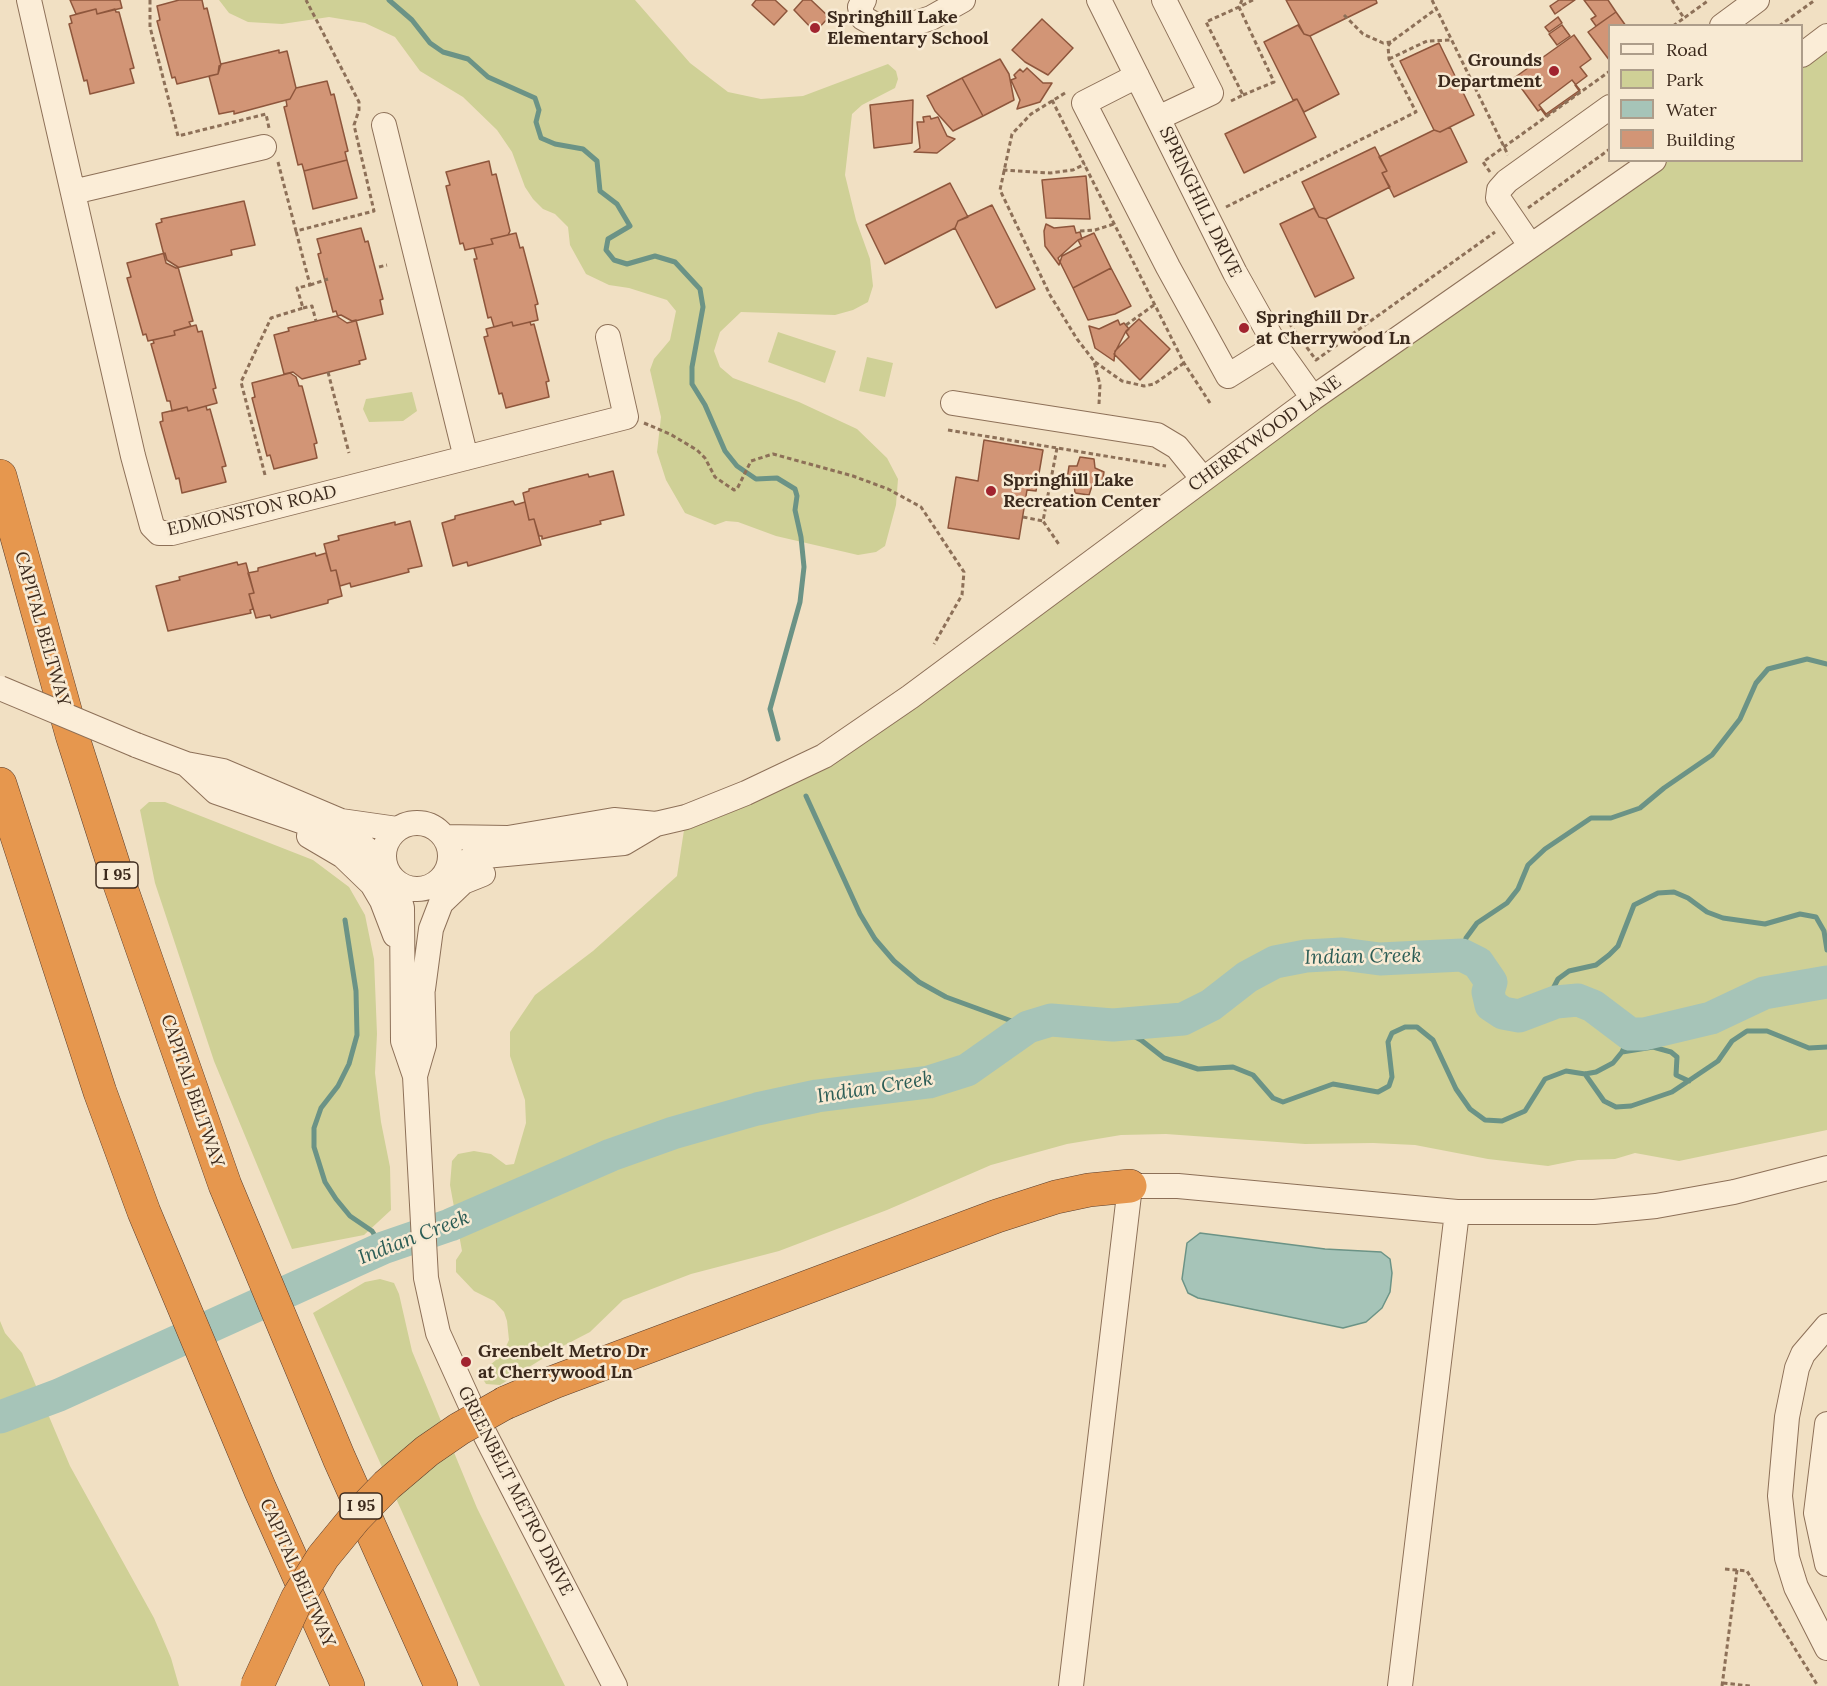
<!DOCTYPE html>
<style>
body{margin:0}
#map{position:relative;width:1827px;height:1686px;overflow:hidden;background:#f1e0c3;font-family:Lora,serif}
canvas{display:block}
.legend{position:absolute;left:1608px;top:24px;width:195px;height:138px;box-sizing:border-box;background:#f8ead3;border:2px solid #ad9d8a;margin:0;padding:8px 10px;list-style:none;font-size:18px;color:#3c2a1d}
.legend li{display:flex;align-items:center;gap:12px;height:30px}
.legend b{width:30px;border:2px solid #ad9d8a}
</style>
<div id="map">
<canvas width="1827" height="1686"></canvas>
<ul class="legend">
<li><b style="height:8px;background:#fbedd7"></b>Road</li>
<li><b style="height:16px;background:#cfd096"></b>Park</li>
<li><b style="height:16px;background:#a6c4b8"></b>Water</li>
<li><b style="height:16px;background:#d29576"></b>Building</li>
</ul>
</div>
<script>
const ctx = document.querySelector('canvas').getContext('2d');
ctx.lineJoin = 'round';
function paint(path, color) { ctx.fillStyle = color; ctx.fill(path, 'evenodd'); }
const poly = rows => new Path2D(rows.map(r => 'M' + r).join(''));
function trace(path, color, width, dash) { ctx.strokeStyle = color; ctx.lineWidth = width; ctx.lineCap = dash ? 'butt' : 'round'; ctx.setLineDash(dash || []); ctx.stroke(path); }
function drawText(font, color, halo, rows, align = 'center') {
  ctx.font = font + ' Lora,serif'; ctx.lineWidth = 5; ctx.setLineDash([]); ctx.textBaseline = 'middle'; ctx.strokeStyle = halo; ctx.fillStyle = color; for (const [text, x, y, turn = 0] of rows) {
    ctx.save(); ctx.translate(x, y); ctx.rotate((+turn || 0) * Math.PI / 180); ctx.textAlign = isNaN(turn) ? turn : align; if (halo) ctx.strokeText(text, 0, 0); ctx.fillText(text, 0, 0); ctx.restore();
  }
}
paint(poly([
 [219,0,635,0,690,63,728,92,761,99,803,96,888,64,896,71,898,79,895,88,862,105,852,114,845,175,856,220,870,259,873,286,868,302,853,310,835,315,741,312,720,332,714,351,720,367,733,378,799,402,857,429,887,458,898,479,896,505,885,546,876,552,858,555,776,536,738,522,726,521,715,525,685,513,666,480,657,452,661,417,650,370,654,359,670,340,676,311,667,300,629,288,609,285,586,274,570,245,568,227,555,214,543,209,533,199,525,187,512,152,497,130,463,97,420,71,395,37,365,23,329,17,282,24,248,22,229,13],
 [1827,36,1827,1130,1679,1161,1635,1153,1615,1159,1578,1160,1548,1166,1488,1159,1415,1145,1373,1143,1305,1144,1166,1134,1121,1135,1067,1144,991,1165,887,1210,779,1251,691,1274,623,1300,590,1332,563,1346,500,1385,486,1384,481,1376,484,1370,502,1355,509,1340,507,1321,504,1312,494,1301,474,1291,456,1272,456,1260,462,1251,450,1185,452,1161,458,1154,474,1151,491,1154,506,1165,514,1164,526,1123,525,1100,510,1056,510,1032,535,995,593,951,677,876,686,817,793,771,1654,161,1802,160,1802,55],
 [778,332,836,351,825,383,768,362],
 [867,357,893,363,885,397,859,391],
 [412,392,417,411,403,421,369,422,363,409,366,399],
 [149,802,165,802,313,860,349,887,365,915,374,959,377,1034,375,1073,381,1122,390,1167,391,1210,364,1235,292,1249,214,1061,155,883,140,810],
 [380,1279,394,1283,399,1294,412,1351,477,1508,565,1686,480,1686,313,1313,365,1282],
 [0,1321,5,1333,22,1353,70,1466,154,1618,171,1658,179,1686,0,1686]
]), '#cfd096');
const water = poly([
 [1200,1233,1325,1249,1381,1252,1390,1259,1392,1273,1390,1292,1382,1308,1366,1322,1343,1328,1198,1298,1188,1293,1182,1279,1187,1243,1200,1233]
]);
paint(water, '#a6c4b8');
trace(water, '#6b9386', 1.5);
trace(poly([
 [389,0,412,20,430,43,443,52,468,59,488,77,535,98,539,110,536,122,541,138,555,144,583,149,597,161,600,191,617,204,630,226,608,239,606,250,614,260,627,264,655,256,675,262,700,289,703,307,692,367,692,384,705,405,725,451,737,466,756,479,777,478,795,489,797,496,795,510,801,537,804,567,800,602,770,709,778,739],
 [806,796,860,914,875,939,894,961,919,982,946,997,1028,1027],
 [345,920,356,991,357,1035,349,1064,338,1086,321,1108,314,1128,314,1147,325,1182,336,1199,350,1216,372,1231,383,1248],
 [1462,955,1466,938,1477,923,1507,903,1518,889,1528,865,1545,849,1591,818,1611,818,1640,808,1664,788,1712,755,1740,719,1756,683,1768,669,1807,659,1827,664],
 [1543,1008,1558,979,1569,971,1596,965,1609,955,1618,946,1634,905,1658,893,1674,892,1688,898,1707,912,1723,918,1765,924,1800,914,1816,917,1824,931,1827,950],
 [1113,1025,1141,1040,1164,1058,1198,1069,1233,1067,1253,1075,1273,1098,1283,1102,1333,1084,1378,1092,1389,1086,1392,1077,1388,1042,1392,1033,1405,1027,1417,1027,1433,1040,1456,1089,1470,1109,1485,1120,1502,1121,1525,1111,1545,1079,1566,1071,1585,1074,1596,1072,1613,1063,1622,1052,1630,1034],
 [1622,1052,1653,1047,1671,1052,1677,1057,1676,1075,1689,1081],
 [1585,1074,1604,1101,1616,1107,1631,1106,1672,1092,1718,1061,1732,1041,1747,1031,1767,1031,1809,1048,1827,1047]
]), '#6b9386', 5);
trace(poly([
 [0,1417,59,1395,383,1248,450,1225,611,1155,673,1133,757,1109,817,1096,929,1082,967,1070,1028,1027,1051,1020,1113,1025,1183,1019,1211,1005,1247,977,1275,962,1306,956,1342,954,1380,959,1462,955,1478,963,1491,982,1488,992,1491,1005,1503,1013,1519,1016,1556,1002,1578,1000,1593,1006,1630,1034,1644,1034,1711,1018,1764,993,1827,982]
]), '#a6c4b8', 33);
const building = poly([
 [70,0,120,0,122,8,97,14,96,9,76,14,70,0],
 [179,0,202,0,204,9,207,8,221,65,219,66,218,74,177,84,175,77,172,78,157,21,160,20,157,6,179,0],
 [756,0,775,0,787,11,774,25,752,5,756,0],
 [803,0,811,0,829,17,815,32,794,10,803,0],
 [1286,0,1376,0,1377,3,1310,36,1304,34,1286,0],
 [1559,0,1575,0,1555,14,1550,6,1559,0],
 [1584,0,1608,0,1616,12,1596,26,1591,19,1596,16,1584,0],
 [96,9,97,14,115,9,116,12,119,12,134,68,130,69,134,83,90,94,87,80,84,81,69,24,72,23,70,16,96,9],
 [1616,12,1626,26,1610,26,1610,61,1588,32,1616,12],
 [1558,17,1562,23,1549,32,1545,27,1558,17],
 [1042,19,1073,48,1048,75,1025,62,1012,50,1042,19],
 [1298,25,1304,34,1310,36,1339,94,1304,112,1297,99,1293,100,1264,42,1298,25],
 [1562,25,1570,36,1557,45,1549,34,1562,25],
 [1574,35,1591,59,1580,67,1587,76,1575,85,1580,92,1546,116,1541,109,1538,111,1514,78,1574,35],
 [1439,43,1474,115,1440,132,1434,130,1400,61,1439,43],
 [279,50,279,53,287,51,296,88,290,99,234,114,234,111,219,114,209,76,218,74,221,64,279,50],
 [1000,59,1009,74,1014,100,983,116,962,78,1000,59],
 [1027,68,1043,83,1052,83,1040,102,1017,109,1020,100,1011,80,1016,78,1014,75,1020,69,1023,72,1027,68],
 [962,78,983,116,953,131,935,111,927,96,962,78],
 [1572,80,1580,90,1546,114,1539,105,1572,80],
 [327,81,331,95,334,94,348,151,345,152,347,160,304,171,302,164,298,165,284,107,287,106,286,100,290,99,296,88,327,81],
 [1297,99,1316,137,1244,173,1225,134,1297,99],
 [913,100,912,143,874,148,870,105,913,100],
 [930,116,931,119,938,117,947,136,955,139,937,153,914,152,920,148,917,122,924,122,923,117,930,116],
 [1450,127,1467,162,1394,197,1382,173,1387,171,1379,157,1434,130,1440,132,1450,127],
 [1375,147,1387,171,1382,173,1390,187,1326,219,1319,217,1302,182,1375,147],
 [347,160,357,198,313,209,304,171,347,160],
 [489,161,492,175,496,174,510,231,508,235,491,239,493,244,465,250,463,243,460,244,446,186,450,185,446,172,489,161],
 [1086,176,1090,219,1046,218,1042,180,1086,176],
 [950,183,968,217,958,221,955,228,885,264,866,225,950,183],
 [244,201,255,245,231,250,232,255,176,268,166,263,156,224,162,222,161,219,244,201],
 [992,205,1035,289,996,308,955,228,958,221,992,205],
 [1314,208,1319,217,1326,219,1354,278,1315,297,1280,224,1314,208],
 [1046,224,1054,228,1074,226,1076,233,1080,232,1082,239,1078,240,1081,246,1062,256,1059,265,1045,246,1044,231,1046,224],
 [361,228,365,242,368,241,383,299,380,300,383,314,347,323,338,317,336,311,333,312,318,254,321,253,317,239,361,228],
 [516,233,520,248,523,247,538,304,535,305,538,320,513,326,512,322,494,327,491,317,488,318,474,259,477,259,474,248,493,244,491,239,516,233],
 [1094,233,1111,268,1073,288,1058,258,1078,240,1094,233],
 [165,253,167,260,178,267,193,321,189,322,191,326,174,331,175,335,148,341,146,334,143,335,127,278,131,277,127,263,165,253],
 [1111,268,1131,306,1115,314,1088,320,1073,288,1111,268],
 [341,315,352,321,356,320,366,359,359,361,360,364,302,379,293,372,284,374,274,335,289,331,288,328,341,315],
 [1139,319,1170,349,1140,380,1114,354,1126,331,1139,319],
 [1118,320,1120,325,1124,323,1129,329,1126,332,1129,337,1115,351,1114,361,1095,348,1089,326,1099,329,1118,320],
 [512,322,513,326,530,322,531,325,534,324,549,381,546,382,549,397,506,408,502,393,499,394,484,337,488,336,486,329,512,322],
 [196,325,198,332,202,331,216,388,213,389,217,403,188,411,187,407,172,411,170,401,167,401,151,344,154,343,153,340,175,335,174,331,196,325],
 [290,373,296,377,299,386,302,386,317,443,314,444,317,458,274,469,270,455,267,456,252,398,255,397,252,383,290,373],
 [206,406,207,410,210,409,226,466,222,467,226,482,182,493,179,478,176,479,160,422,163,421,162,413,187,407,188,411,206,406],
 [984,440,1043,450,1036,491,1027,490,1019,539,948,528,956,477,978,481,984,440],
 [1080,457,1094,459,1095,468,1104,472,1102,485,1092,486,1089,495,1075,493,1074,484,1067,480,1069,466,1077,466,1080,457],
 [613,471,624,515,600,521,601,524,542,539,542,536,539,536,534,519,529,520,523,493,529,491,529,489,588,474,589,477,613,471],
 [513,501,515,505,525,502,529,520,534,519,541,545,468,566,467,562,453,566,442,523,455,519,455,516,513,501],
 [410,521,422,566,408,569,409,572,351,587,350,583,340,586,336,570,331,571,324,544,339,540,338,536,395,522,395,525,410,521],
 [315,553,316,556,326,553,331,571,336,570,342,596,328,600,328,603,271,618,270,615,256,618,249,594,254,593,248,573,258,571,258,568,315,553],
 [237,562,238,565,246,563,254,593,249,594,253,609,250,610,251,613,168,631,156,586,180,580,179,577,237,562]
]);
paint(building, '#d29576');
trace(building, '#8e563c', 1.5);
const minor = poly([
 [29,0,133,456,152,526,159,533,172,533,626,417,608,337],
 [864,0,860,7,863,18,885,30,894,30,931,18,963,0],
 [1099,0,1235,273,1276,346,1313,398],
 [1722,26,1757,0],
 [1802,55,1827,36],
 [1137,76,1084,103,1168,267,1228,376,1276,346],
 [1158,118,1211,93,1164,0],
 [384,125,466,458],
 [73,192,264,147],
 [1530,245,1498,198,1499,190,1507,181,1610,107],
 [953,403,1157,435,1177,447,1203,479],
 [136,745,186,764,223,771,341,821,397,829],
 [186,764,216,792,338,834,363,846,384,862],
 '384 856a33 33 0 1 1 66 0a33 33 0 1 1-66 0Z',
 [309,836,343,856,372,884,382,901,395,935],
 [444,837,508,838,614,820,656,824],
 [445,874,469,860,485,856,624,843,656,824,686,817,746,793,824,756,910,697,1313,398,1654,160],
 [395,882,402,908,403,1041,415,1076,426,1278,438,1333,476,1417,615,1686],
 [423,989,431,929,441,903,463,882,483,874],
 [415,1076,424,1045,422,973],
 [1827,1326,1803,1354,1797,1368,1787,1417,1780,1496,1787,1558,1796,1587,1827,1648],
 [1827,1424,1816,1513,1827,1564],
 [1071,1686,1130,1186,1178,1186,1457,1212,1594,1212,1656,1206,1734,1192,1827,1168],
 [1400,1686,1457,1212]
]);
const highway = poly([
 [0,476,72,735,119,882,225,1185,339,1458,441,1686],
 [0,784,100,1092,144,1212,260,1489,348,1686],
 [505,1403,554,1382,997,1216,1056,1197,1089,1190,1130,1186]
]);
trace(minor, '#8d7058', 26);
trace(highway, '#5b3e2d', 34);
trace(poly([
 [150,0,150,27,178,136,266,114,269,128],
 [1432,0,1508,155],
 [1672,0,1684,18,1709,0],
 [1344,15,1363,34,1383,43,1391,42],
 [1673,26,1684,18],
 [1779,26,1815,0],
 [1389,59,1427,41,1452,40],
 [1065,93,1031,114,1012,134,1000,190,1050,295,1077,339,1094,361,1100,385,1099,404],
 [1243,95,1274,82,1239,7,1253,0],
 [1052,100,1184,363,1210,403],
 [1231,101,1243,95,1206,22,1239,7,1242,0],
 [278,162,296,231,374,211,354,125,359,110,359,102,306,0],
 [1003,170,1050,173,1073,170,1085,164],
 [1490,172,1483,162,1610,71],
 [1226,207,1416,112,1389,59,1388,46,1391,42,1436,9],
 [1528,208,1610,149],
 [1080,231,1095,230,1114,224],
 [379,267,387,265],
 [310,285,328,279],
 [303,308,312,306,316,321],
 [1289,323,1316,360,1495,232],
 [1126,325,1154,305],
 [1095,362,1122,381,1144,386,1154,384,1184,363],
 [328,372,349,453],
 [644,423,670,434,697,450,705,458,715,477,734,490,737,489,751,461,773,454,853,476,888,489,921,507,964,572,962,595,934,644],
 [948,430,1166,466],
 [1057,448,1043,521,1060,546],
 [265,475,241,382,271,318,303,308,297,288,310,285,296,231],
 [1023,517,1043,521],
 [1725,1569,1747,1571,1818,1686],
 [1723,1683,1750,1686],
 [1722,1686,1737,1570]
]), '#8d7058', 3, [4.5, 3]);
trace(minor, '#fbedd7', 24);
trace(highway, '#e6974e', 33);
const minorBridge = poly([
 [0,688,136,745]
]);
const highwayBridge = poly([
 [257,1686,297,1599,323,1557,355,1518,387,1485,427,1451,459,1429,505,1403]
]);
trace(minorBridge, '#8d7058', 26, []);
trace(highwayBridge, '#5b3e2d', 34, []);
trace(minorBridge, '#fbedd7', 24);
trace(highwayBridge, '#e6974e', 33);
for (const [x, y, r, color] of [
 [815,28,6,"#a1242f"],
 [1554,71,6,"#a1242f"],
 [1244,328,6,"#a1242f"],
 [991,491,6,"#a1242f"],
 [466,1362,6,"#a1242f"]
]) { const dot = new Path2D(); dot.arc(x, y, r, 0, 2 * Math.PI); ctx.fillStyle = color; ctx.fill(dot); trace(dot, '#f8ead3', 2); }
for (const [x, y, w] of [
 [117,875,42],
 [361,1506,42]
]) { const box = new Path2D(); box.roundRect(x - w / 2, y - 13, w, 26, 4.5); ctx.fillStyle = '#f8ead3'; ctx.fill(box); trace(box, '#3c2a1d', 1.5); }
drawText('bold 16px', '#3c2a1d', null, [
 ["I 95",117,875],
 ["I 95",361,1506]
]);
drawText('bold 18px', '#3c2a1d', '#f8ead3', [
 ["Springhill Lake",827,18],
 ["Elementary School",827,39],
 ["Grounds",1542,61,"right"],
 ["Department",1542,82,"right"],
 ["Springhill Dr",1256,318],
 ["at Cherrywood Ln",1256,339],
 ["Springhill Lake",1003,481],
 ["Recreation Center",1003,502],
 ["Greenbelt Metro Dr",478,1352],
 ["at Cherrywood Ln",478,1373]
], 'left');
drawText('18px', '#3c2a1d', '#f8ead3', [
 ["SPRINGHILL DRIVE",1200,202,64],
 ["CHERRYWOOD LANE",1265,434,-36],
 ["EDMONSTON ROAD",252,511,-13],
 ["CAPITAL BELTWAY",42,629,74],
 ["CAPITAL BELTWAY",192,1091,71],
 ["GREENBELT METRO DRIVE",515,1491,63],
 ["CAPITAL BELTWAY",297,1573,66]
]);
drawText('italic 20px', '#2c5d56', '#f8ead3', [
 ["Indian Creek",1363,957,-1],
 ["Indian Creek",875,1088,-9],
 ["Indian Creek",414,1238,-21]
]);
</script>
